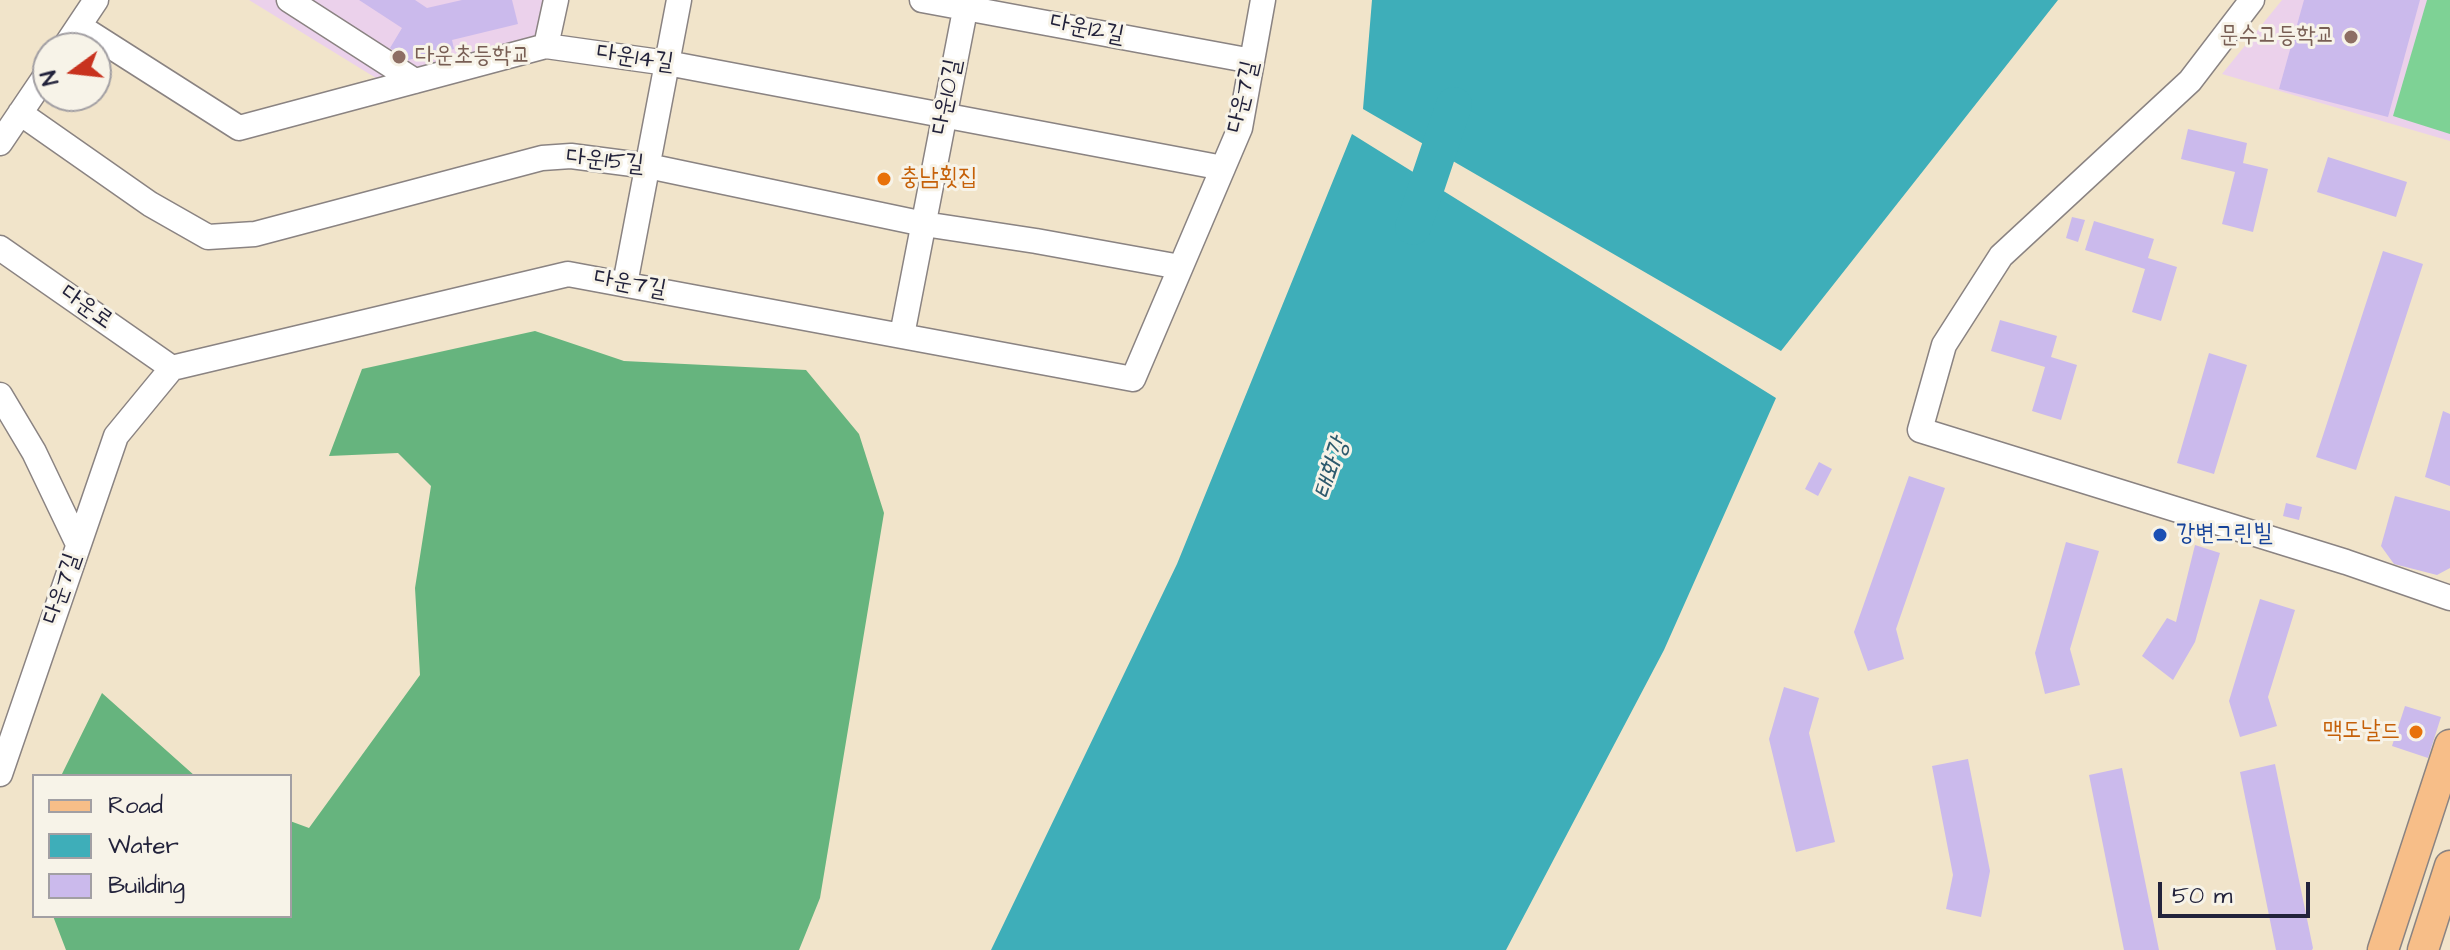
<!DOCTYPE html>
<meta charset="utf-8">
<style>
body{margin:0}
#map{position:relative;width:2450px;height:950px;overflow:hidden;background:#f1e4ca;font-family:"Architects Daughter",sans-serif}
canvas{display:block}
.legend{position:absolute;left:32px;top:774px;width:260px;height:144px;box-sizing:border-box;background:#f7f3e8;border:2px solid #a29fa3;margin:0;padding:10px 14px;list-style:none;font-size:24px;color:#22223b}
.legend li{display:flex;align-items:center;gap:16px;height:40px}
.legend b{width:40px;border:2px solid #a29fa3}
.north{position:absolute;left:32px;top:32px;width:80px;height:80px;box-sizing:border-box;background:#f7f3e8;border:2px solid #a29fa3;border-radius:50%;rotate:255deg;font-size:22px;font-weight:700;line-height:32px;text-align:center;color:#22223b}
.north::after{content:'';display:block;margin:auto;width:28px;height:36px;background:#c8321e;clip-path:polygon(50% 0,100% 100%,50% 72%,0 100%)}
.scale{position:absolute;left:2158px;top:882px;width:152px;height:36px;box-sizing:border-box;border:4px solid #22223b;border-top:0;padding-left:10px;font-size:24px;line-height:28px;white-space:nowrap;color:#22223b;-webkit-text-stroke:6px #f7f3e8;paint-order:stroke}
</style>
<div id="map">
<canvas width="2450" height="950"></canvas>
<ul class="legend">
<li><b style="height:10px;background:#f7be88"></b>Road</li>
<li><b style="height:22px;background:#3eaeb9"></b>Water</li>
<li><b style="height:22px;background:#cbbaec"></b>Building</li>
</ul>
<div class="north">N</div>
<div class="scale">50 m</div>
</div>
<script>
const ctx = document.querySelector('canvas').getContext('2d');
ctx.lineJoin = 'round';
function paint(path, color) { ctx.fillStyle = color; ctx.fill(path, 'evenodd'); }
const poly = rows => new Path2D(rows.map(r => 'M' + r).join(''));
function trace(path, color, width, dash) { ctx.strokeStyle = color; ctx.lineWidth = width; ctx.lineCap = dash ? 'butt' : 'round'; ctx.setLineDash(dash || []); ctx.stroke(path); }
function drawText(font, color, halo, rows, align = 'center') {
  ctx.font = font + ' "Architects Daughter","Poor Story",sans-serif'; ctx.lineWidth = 6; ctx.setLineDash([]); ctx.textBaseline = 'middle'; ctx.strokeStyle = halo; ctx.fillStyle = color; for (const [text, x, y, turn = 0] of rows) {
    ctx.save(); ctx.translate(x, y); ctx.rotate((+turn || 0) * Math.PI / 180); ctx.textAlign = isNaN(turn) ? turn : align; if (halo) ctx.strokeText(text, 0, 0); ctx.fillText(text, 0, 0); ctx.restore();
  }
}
paint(poly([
 [249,0,544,0,537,35,376,78],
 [2282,0,2450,0,2450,141,2222,74]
]), '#ebd1eb');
paint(poly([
 [2427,0,2450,0,2450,134,2393,116]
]), '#7ed295');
paint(poly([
 [535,331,624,361,806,370,859,434,884,513,820,898,799,950,66,950,53,916,290,916,290,821,309,828,420,675,415,588,431,486,398,453,329,456,362,369],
 [102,693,195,776,61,776]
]), '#66b47e');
paint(poly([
 [1372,0,2058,0,1781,351,1363,109],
 [1352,134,1776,398,1664,650,1506,950,991,950,1177,564]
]), '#3eaeb9');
trace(poly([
 [1413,227,1454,105]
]), '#3eaeb9', 36);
paint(poly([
 [359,0,415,0,427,8,462,0,512,0,518,24,452,40,454,49,408,60,390,48,402,28],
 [2304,0,2420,0,2388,117,2279,89],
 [2188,129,2247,143,2243,163,2268,169,2253,232,2222,224,2235,172,2181,159],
 [2328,157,2407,182,2396,217,2317,192],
 [2072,217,2085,220,2078,242,2066,238],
 [2094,221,2154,239,2148,258,2177,267,2161,321,2132,312,2145,269,2085,250],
 [2383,251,2423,264,2356,470,2316,457],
 [2000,320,2057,336,2051,357,2077,365,2061,420,2032,411,2045,367,1991,351],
 [2209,353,2247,365,2214,474,2177,463],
 [2443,411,2450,414,2450,486,2425,477],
 [1819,462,1832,469,1818,496,1805,489],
 [1909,476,1945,488,1896,629,1904,659,1868,671,1854,632],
 [2395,496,2450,511,2450,568,2437,575,2394,564,2381,546],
 [2286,503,2302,507,2299,520,2283,516],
 [2066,542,2099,551,2070,649,2080,685,2045,694,2035,653],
 [2195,545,2220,553,2195,642,2173,680,2142,656,2167,618,2176,622],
 [2260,599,2295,610,2268,697,2277,726,2240,737,2229,701],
 [1784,687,1819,698,1809,733,1835,842,1796,852,1769,739],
 [2405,706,2441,717,2428,758,2392,746],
 [1968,759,1990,871,1981,917,1946,909,1953,875,1932,766],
 [2275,764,2313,948,2312,950,2276,950,2240,772],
 [2122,768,2159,950,2124,950,2089,775]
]), '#cbbaec');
const minor = poly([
 [289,0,415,81],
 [922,0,1252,61],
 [2252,0,2190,81,2001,256,1944,345,1920,430,2346,562,2450,598],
 [79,26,239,128,546,46,667,63,1223,168],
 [546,46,556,0],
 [64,48,96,0],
 [20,113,150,204,208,237,255,234,542,158,571,156,648,166,924,224,1036,241,1180,267],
 [0,143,48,72],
 [0,248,172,368],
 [625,284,679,0],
 [902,335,967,0],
 [0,395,34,452,78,544],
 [0,774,116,436,172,368,568,274,1133,379,1240,128,1263,0]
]);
const major = poly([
 [2383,950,2450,745],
 [2423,950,2450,866]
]);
trace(minor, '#8a8382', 27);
trace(major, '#8a8382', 33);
trace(minor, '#fff', 24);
trace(major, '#f7be88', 30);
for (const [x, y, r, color] of [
 [2351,37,8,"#8d6e63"],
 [399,57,8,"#8d6e63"],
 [884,179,8,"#e8710a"],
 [2160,535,8,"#1a4fb4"],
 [2416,732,8,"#e8710a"]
]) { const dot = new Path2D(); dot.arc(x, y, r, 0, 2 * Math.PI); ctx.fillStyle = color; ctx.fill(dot); trace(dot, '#f7f3e8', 3); }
drawText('24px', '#22223b', '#f7f3e8', [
 ["다운12길",1087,30,11],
 ["다운14길",635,59,8],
 ["다운10길",948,97,-79],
 ["다운7길",1244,97,-77],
 ["다운15길",605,162,6],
 ["다운7길",630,285,10],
 ["다운로",86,308,35],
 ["다운7길",63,589,-71]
]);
drawText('24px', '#785e54', '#f7f3e8', [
 ["문수고등학교",2335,37],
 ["다운초등학교",415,57,"left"]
], 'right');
drawText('24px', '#c56008', '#f7f3e8', [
 ["충남횟집",900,179],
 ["맥도날드",2400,732,"right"]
], 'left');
drawText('24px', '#164399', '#f7f3e8', [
 ["강변그린빌",2176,535]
], 'left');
drawText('italic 26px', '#2d5a6d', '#f7f3e8', [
 ["태화강",1333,469,-72]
]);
</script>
